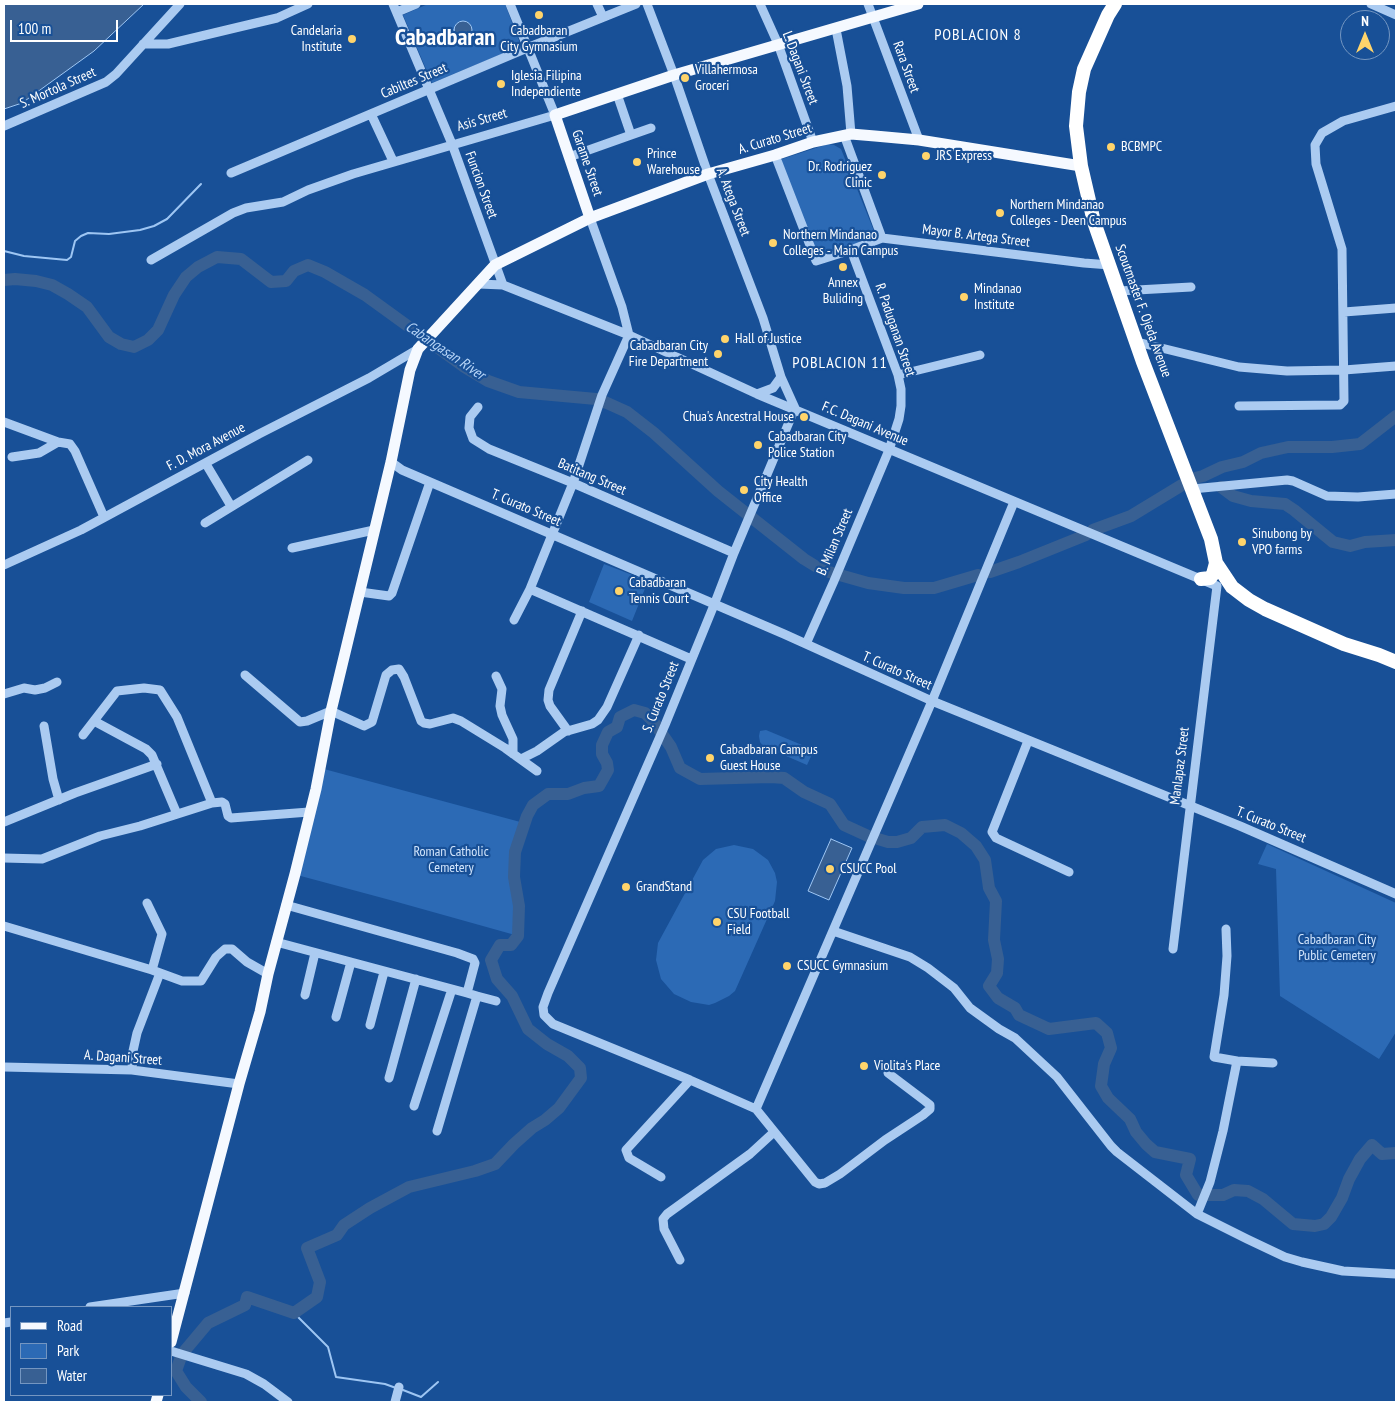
<!DOCTYPE html>
<style>
body{margin:0}
#map{position:relative;width:1400px;height:1406px;overflow:hidden;background:#185097;font-family:"PT Sans Narrow",sans-serif}
canvas{display:block}
.frame{position:absolute;inset:0;border:5px solid #fff;pointer-events:none}
.legend{position:absolute;left:10px;top:1306px;width:162px;height:90px;box-sizing:border-box;background:#185097;border:1px solid #7496c1;margin:0;padding:6px 9px;list-style:none;font-size:15px;color:#fff}
.legend li{display:flex;align-items:center;gap:10px;height:25px}
.legend b{width:25px;border:1px solid #7496c1}
.north{position:absolute;left:1340px;top:10px;width:50px;height:50px;box-sizing:border-box;background:#185097;border:1px solid #7496c1;border-radius:50%;rotate:0deg;font-size:14px;font-weight:700;line-height:20px;text-align:center;color:#fff}
.north::after{content:'';display:block;margin:auto;width:18px;height:22px;background:#ffd46b;clip-path:polygon(50% 0,100% 100%,50% 72%,0 100%)}
.scale{position:absolute;left:10px;top:20px;width:108px;height:22px;box-sizing:border-box;border:2px solid #fff;border-top:0;padding-left:6px;font-size:15px;line-height:18px;white-space:nowrap;color:#fff;-webkit-text-stroke:4px #185097;paint-order:stroke}
</style>
<div id="map">
<canvas width="1400" height="1406"></canvas>
<div class="frame"></div>
<ul class="legend">
<li><b style="height:6px;background:#f5f9ff"></b>Road</li>
<li><b style="height:14px;background:#2c6ab5"></b>Park</li>
<li><b style="height:14px;background:#386093"></b>Water</li>
</ul>
<div class="north">N</div>
<div class="scale">100 m</div>
</div>
<script>
const ctx = document.querySelector('canvas').getContext('2d');
ctx.lineJoin = 'round';
function paint(path, color) { ctx.fillStyle = color; ctx.fill(path, 'evenodd'); }
const poly = rows => new Path2D(rows.map(r => 'M' + r).join(''));
function trace(path, color, width, dash) { ctx.strokeStyle = color; ctx.lineWidth = width; ctx.lineCap = dash ? 'butt' : 'round'; ctx.setLineDash(dash || []); ctx.stroke(path); }
function drawText(font, color, halo, rows, align = 'center') {
  ctx.font = font + ' "PT Sans Narrow",sans-serif'; ctx.lineWidth = 4.5; ctx.setLineDash([]); ctx.textBaseline = 'middle'; ctx.strokeStyle = halo; ctx.fillStyle = color; for (const [text, x, y, turn = 0] of rows) {
    ctx.save(); ctx.translate(x, y); ctx.rotate((+turn || 0) * Math.PI / 180); ctx.textAlign = isNaN(turn) ? turn : align; if (halo) ctx.strokeText(text, 0, 0); ctx.fillText(text, 0, 0); ctx.restore();
  }
}
paint(poly([
 [428,4,505,4,521,46,432,83,403,15],
 [828,144,834,145,841,149,876,236,874,238,818,258,782,163,782,159],
 [604,564,648,581,632,621,589,602],
 [766,730,814,750,807,765,763,746,760,742,759,736,760,731],
 [324,769,524,823,510,851,510,878,518,907,515,935,390,900,297,875],
 [1267,844,1396,903,1396,1032,1379,1059,1280,996,1276,869,1258,864],
 [734,845,753,849,768,860,775,873,777,882,775,901,735,991,729,996,715,1003,709,1005,691,1002,674,994,661,979,656,960,658,943,703,860,716,849]
]), '#2c6ab5');
const water = poly([
 [4,4,144,4,94,51,22,103,4,109,4,4],
 '454 30a9 9 0 1 1 18 0a9 9 0 1 1-18 0Z',
 [831,839,852,848,829,900,808,891,831,839]
]);
paint(water, '#386093');
trace(water, '#9ec6f3', 1);
trace(poly([
 [4,251,24,256,67,260,71,257,75,241,81,236,88,233,109,234,140,230,154,226,167,219,201,184],
 [294,1313,328,1347,336,1377,385,1384,396,1388],
 [403,1390,421,1397,438,1382],
 [60,1402,62,1402]
]), '#9ec6f3', 2);
trace(poly([
 [4,280,15,279,36,281,52,285,68,294,87,307,109,337,121,344,134,347,148,340,158,330,174,295,186,277,198,267,217,257,241,259,271,282,286,281,294,271,308,265,325,272,365,295,463,366,488,381,519,392,596,399,607,403,627,412,654,433,718,491,804,559,817,567,829,572,868,583,904,588,934,588,978,575],
 [1195,478,1203,476,1222,467,1243,462,1261,453,1288,447,1332,447,1360,444,1396,416],
 [1221,487,1233,496,1251,501,1285,504,1294,510,1333,542,1350,546,1365,542,1396,540],
 [1093,530,1131,516,1182,485],
 [990,572,1019,562,1086,535],
 [201,1402,186,1387,176,1371,182,1354,208,1323,245,1305,247,1297,294,1313,317,1297,320,1282,307,1248,337,1235,344,1225,370,1208,409,1187,475,1171,495,1164,514,1144,532,1128,545,1120,559,1108,581,1078,580,1068,568,1056,547,1044,528,1029,512,996,497,979,491,960,500,945,511,945,518,936,519,906,514,877,515,852,527,816,533,805,548,794,568,794,584,788,599,786,608,770,607,763,602,754,602,745,608,732,617,727,620,717,634,710,645,713,653,721,671,747,680,768,700,779,771,777,784,778,804,792,830,804,844,825,868,836,888,842,897,842,911,838,922,827,945,825,961,833,976,846,985,860,989,888,996,901,994,940,998,959,997,973,989,986,998,998,1015,1008,1019,1015,1049,1029,1096,1023,1107,1033,1111,1048,1104,1064,1101,1086,1108,1098,1130,1119,1136,1132,1146,1144,1155,1152,1190,1159,1186,1175,1198,1195,1223,1195,1234,1190,1248,1191,1263,1199,1293,1224,1315,1226,1324,1224,1331,1217,1342,1198,1349,1179,1360,1159,1372,1145,1382,1154,1396,1153]
]), '#386093', 12);
trace(poly([
 [393,4,452,144,503,285],
 [597,4,603,17],
 [647,4,674,75,708,174,763,318,781,377,795,408,734,553,714,605,665,725,548,993,543,1007,544,1015,553,1024,690,1080,756,1109,815,1182,819,1184,825,1183,840,1174,885,1140,923,1115,930,1109,930,1105,925,1101,888,1073],
 [760,4,778,44,813,142],
 [868,4,919,140],
 [1371,4,1396,15],
 [397,12,416,4],
 [836,29,847,86,851,134],
 [143,44,168,44,239,27,277,18,308,4],
 [371,114,393,161],
 [4,126,106,82,116,74,180,4],
 [631,135,651,128],
 [844,135,882,238],
 [775,155,816,261,851,250,882,238,1084,263,1110,265],
 [569,157,631,135,617,94],
 [231,173,527,48,636,4],
 [590,218,622,307,629,335,602,395,573,483,530,589,691,659],
 [151,260,233,213,246,208,283,202,308,190,353,174,555,115,510,4],
 [479,284,503,285,629,335,757,394,1217,586,1173,949],
 [1119,291,1191,287],
 [1344,312,1396,308],
 [1137,342,1239,367,1287,371,1344,370,1396,366],
 [898,375,980,355],
 [757,394,773,388,781,377],
 [1239,406,1340,405,1344,401,1342,249,1316,164,1315,145,1322,133,1343,121,1396,106],
 [478,407,470,417,469,428,473,439,489,449,573,483,734,553],
 [4,422,58,442,70,444,75,451,104,517],
 [12,457,39,453,58,442],
 [391,462,402,470,784,634,932,701,1240,826,1396,894],
 [206,464,231,506],
 [1192,489,1287,480,1293,481,1327,496,1358,497,1396,494],
 [205,523,308,460],
 [292,548,374,530],
 [4,565,81,530,259,434,369,378,418,349],
 [360,592,389,596,392,593,430,482],
 [514,620,530,589],
 [806,644,834,581,889,450,899,419,901,406,901,389,898,375,851,250],
 [245,675,300,722,307,721,331,711,364,726,372,722,386,675,392,670,399,669,404,677,421,721,424,723,430,724,453,718,461,721,505,748,537,771],
 [496,676,502,689,500,706,502,715,513,739,513,754],
 [4,694,24,688,35,690,45,688,57,682],
 [94,721,146,749,152,755,177,814],
 [44,726,53,779,59,800],
 [568,731,550,706,548,700,549,690,582,611],
 [83,735,117,691,144,688,160,690,177,717,212,803,222,802,225,804,228,816,231,818,309,812],
 [1028,741,992,832,996,838,1069,872],
 [521,759,537,751,564,732,592,724,598,720,607,707,639,635],
 [4,822,75,793,157,764],
 [4,858,42,859,100,836,140,826,212,803],
 [147,903,162,934,152,970],
 [4,926,152,970,182,981,201,981,216,957,225,949,232,949,247,962,268,974],
 [1226,929,1227,956,1224,995,1214,1057,1237,1061,1273,1063],
 [833,931,910,957,928,968,954,988,970,1008,999,1029,1015,1038,1057,1077,1111,1146,1117,1152,1197,1214,1247,1239,1285,1257,1302,1262,1343,1271,1396,1274],
 [276,942,467,993,475,963,473,959,457,953,286,905],
 [305,995,315,953],
 [477,996,496,1001],
 [336,1017,351,962],
 [370,1025,384,972],
 [4,1067,132,1070,239,1084],
 [132,1070,133,1051,137,1033,160,973],
 [389,1078,416,979],
 [414,1106,452,989],
 [756,1109,932,701,1014,502],
 [437,1131,477,996,467,993],
 [661,1177,629,1158,626,1150,690,1080],
 [1197,1214,1210,1182,1223,1131,1237,1061],
 [680,1260,664,1229,663,1219,667,1214,750,1154,774,1132],
 [90,1307,185,1293],
 [4,1323,11,1322],
 [171,1351,246,1374,264,1384,288,1402],
 [395,1402,399,1387]
]), '#abcbf1', 9);
trace(poly([
 [590,218,555,115,674,75,918,4],
 [171,1342,239,1084,260,1012,268,974,295,874,316,789,331,711,391,462,410,370,418,349,495,265,590,218,708,174,775,155,813,142,851,134,875,136,919,140,1081,166],
 [156,1402,158,1395]
]), '#f5f9ff', 11);
trace(poly([
 [1115,4,1108,15,1084,69,1079,92,1076,126,1081,166,1094,222,1143,362,1211,539,1216,563,1232,587,1249,600,1265,609,1344,644,1379,655,1396,662],
 [1201,579,1210,578,1213,574,1216,563]
]), '#fff', 14);
for (const [x, y, r, color] of [
 [539,15,5,"#ffd46b"],
 [352,39,5,"#ffd46b"],
 [685,78,5,"#ffd46b"],
 [501,84,5,"#ffd46b"],
 [1111,147,5,"#ffd46b"],
 [926,156,5,"#ffd46b"],
 [637,162,5,"#ffd46b"],
 [882,175,5,"#ffd46b"],
 [1000,213,5,"#ffd46b"],
 [773,243,5,"#ffd46b"],
 [843,267,5,"#ffd46b"],
 [964,297,5,"#ffd46b"],
 [725,339,5,"#ffd46b"],
 [718,354,5,"#ffd46b"],
 [804,417,5,"#ffd46b"],
 [758,445,5,"#ffd46b"],
 [744,490,5,"#ffd46b"],
 [1242,542,5,"#ffd46b"],
 [619,591,5,"#ffd46b"],
 [710,758,5,"#ffd46b"],
 [830,869,5,"#ffd46b"],
 [626,887,5,"#ffd46b"],
 [717,922,5,"#ffd46b"],
 [787,966,5,"#ffd46b"],
 [864,1066,5,"#ffd46b"]
]) { const dot = new Path2D(); dot.arc(x, y, r, 0, 2 * Math.PI); ctx.fillStyle = color; ctx.fill(dot); trace(dot, '#185097', 2); }
drawText('14px', '#fff', '#185097', [
 ["Candelaria",342,31,"right"],
 ["Institute",342,47,"right"],
 ["Cabadbaran",539,31,"center"],
 ["City Gymnasium",539,47,"center"],
 ["Villahermosa",695,70],
 ["Groceri",695,86],
 ["Iglesia Filipina",511,76],
 ["Independiente",511,92],
 ["BCBMPC",1121,147],
 ["Prince",647,154],
 ["Warehouse",647,170],
 ["JRS Express",936,156],
 ["Dr. Rodriguez",872,167,"right"],
 ["Clinic",872,183,"right"],
 ["Northern Mindanao",1010,205],
 ["Colleges - Deen Campus",1010,221],
 ["Northern Mindanao",783,235],
 ["Colleges - Main Campus",783,251],
 ["Annex",843,283,"center"],
 ["Buliding",843,299,"center"],
 ["Mindanao",974,289],
 ["Institute",974,305],
 ["Hall of Justice",735,339],
 ["Cabadbaran City",708,346,"right"],
 ["Fire Department",708,362,"right"],
 ["Chua's Ancestral House",794,417,"right"],
 ["Cabadbaran City",768,437],
 ["Police Station",768,453],
 ["City Health",754,482],
 ["Office",754,498],
 ["Sinubong by",1252,534],
 ["VPO farms",1252,550],
 ["Cabadbaran",629,583],
 ["Tennis Court",629,599],
 ["Cabadbaran Campus",720,750],
 ["Guest House",720,766],
 ["CSUCC Pool",840,869],
 ["GrandStand",636,887],
 ["CSU Football",727,914],
 ["Field",727,930],
 ["CSUCC Gymnasium",797,966],
 ["Violita's Place",874,1066]
], 'left');
drawText('14px', '#fff', '#185097', [
 ["Rara Street",906,67,70],
 ["L. Dagani Street",800,68,69],
 ["Cabiltes Street",414,81,-23],
 ["S. Mortola Street",58,88,-24],
 ["Asis Street",482,120,-16],
 ["A. Curato Street",775,139,-17],
 ["Garame Street",587,163,71],
 ["Funcion Street",481,185,70],
 ["A. Atega Street",733,202,69],
 ["Mayor B. Artega Street",976,236,7],
 ["Scoutmaster F. Ojeda Avenue",1143,311,70],
 ["R. Paduganan Street",895,330,71],
 ["F.C. Dagani Avenue",865,424,23],
 ["F. D. Mora Avenue",206,447,-28],
 ["Batitang Street",592,477,23],
 ["T. Curato Street",526,508,23],
 ["B. Milan Street",835,542,-67],
 ["T. Curato Street",897,671,24],
 ["S. Curato Street",661,697,-68],
 ["Manlapaz Street",1180,766,-83],
 ["T. Curato Street",1271,825,22],
 ["A. Dagani Street",123,1058,4]
]);
drawText('14px', '#d2e5fc', '#185097', [
 ["Roman Catholic",451,852],
 ["Cemetery",451,868],
 ["Cabadbaran City",1337,940],
 ["Public Cemetery",1337,956]
]);
drawText('italic 15px', '#b7d5f7', '#185097', [
 ["Cabangasan River",445,351,34]
]);
ctx.letterSpacing = '1px';
drawText('16px', '#fff', '#185097', [
 ["POBLACION 8",978,35],
 ["POBLACION 11",840,363]
]);
ctx.letterSpacing = '0px';
drawText('bold 24px', '#fff', '#185097', [
 ["Cabadbaran",445,38]
]);
</script>
